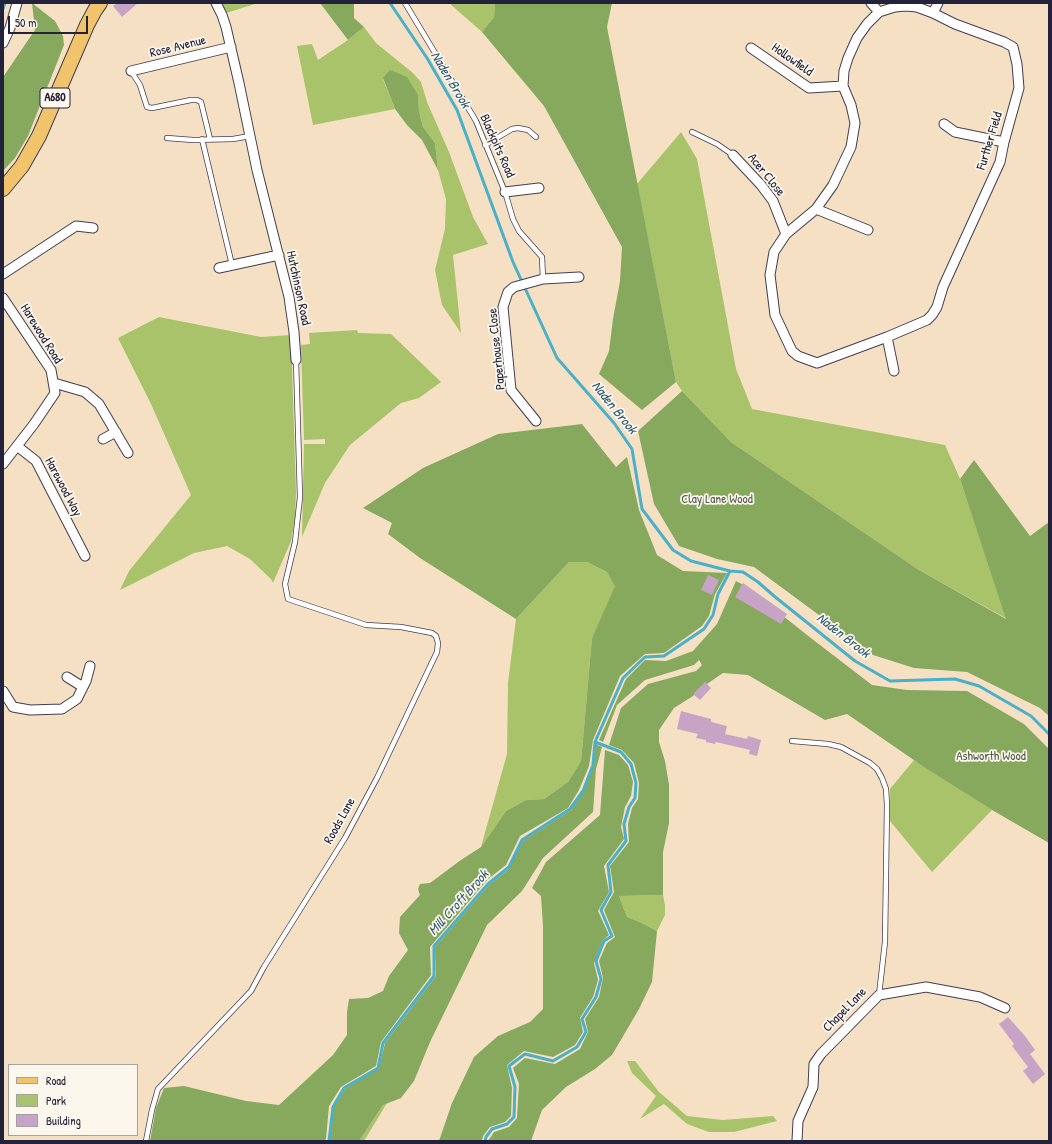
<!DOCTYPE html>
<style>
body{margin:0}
#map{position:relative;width:1052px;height:1144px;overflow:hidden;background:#f5e0c4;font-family:"Patrick Hand",sans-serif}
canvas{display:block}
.frame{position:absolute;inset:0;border:4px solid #22223b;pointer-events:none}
.legend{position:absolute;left:8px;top:1064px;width:130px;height:72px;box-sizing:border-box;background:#fbf7ec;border:1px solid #a4a2a5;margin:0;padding:5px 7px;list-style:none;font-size:12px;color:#22223b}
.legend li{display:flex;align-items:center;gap:8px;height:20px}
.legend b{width:20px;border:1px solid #a4a2a5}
.scale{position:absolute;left:8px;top:16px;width:80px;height:18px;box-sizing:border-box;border:2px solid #22223b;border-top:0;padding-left:5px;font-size:12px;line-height:14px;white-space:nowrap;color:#22223b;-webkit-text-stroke:3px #fbf7ec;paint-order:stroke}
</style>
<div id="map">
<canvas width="1052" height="1144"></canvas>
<div class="frame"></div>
<ul class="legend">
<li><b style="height:5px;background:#f1c36a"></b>Road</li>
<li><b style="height:11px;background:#a8c36a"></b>Park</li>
<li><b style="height:11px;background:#c7a4c5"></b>Building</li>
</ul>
<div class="scale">50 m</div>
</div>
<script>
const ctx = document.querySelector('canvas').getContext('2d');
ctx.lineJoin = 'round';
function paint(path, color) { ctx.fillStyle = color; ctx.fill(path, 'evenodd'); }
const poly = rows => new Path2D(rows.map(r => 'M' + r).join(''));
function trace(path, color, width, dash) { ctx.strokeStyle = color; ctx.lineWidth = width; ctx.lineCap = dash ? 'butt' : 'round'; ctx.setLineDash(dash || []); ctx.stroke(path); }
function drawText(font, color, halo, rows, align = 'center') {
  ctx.font = font + ' "Patrick Hand",sans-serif'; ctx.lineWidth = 3.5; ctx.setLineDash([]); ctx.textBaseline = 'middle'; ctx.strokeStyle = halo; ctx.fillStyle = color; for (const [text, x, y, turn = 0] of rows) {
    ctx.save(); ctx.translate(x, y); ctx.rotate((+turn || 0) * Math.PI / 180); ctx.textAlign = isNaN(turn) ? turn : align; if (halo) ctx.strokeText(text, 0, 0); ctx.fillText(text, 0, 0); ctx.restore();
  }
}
paint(poly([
 [218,3,258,3,223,14],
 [449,3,495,3,494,17,482,32],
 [364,27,376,43,413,73,421,82,427,102,449,152,473,217,488,244,453,255,461,333,442,305,435,270,445,229,446,199,438,170,435,143,423,127,419,112,418,95,383,79,395,109,313,125,297,46,312,44,318,60,348,40],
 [681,132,697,159,736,369,752,409,945,445,960,479,1007,619,919,570,731,442,682,391,676,382,637,184],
 [159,317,261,337,291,335,296,492,295,518,291,541,273,583,271,579,250,559,227,546,194,553,120,590,129,571,191,495,151,404,118,338],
 [357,330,358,333,391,334,441,382,419,398,401,403,350,445,325,483,302,537,304,444,325,444,325,439,304,440,301,345,310,344,309,333],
 [569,562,587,562,607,572,616,586,592,638,581,761,568,782,544,799,526,800,506,811,481,847,507,754,508,683,516,619],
 [914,760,992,810,932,872,890,821,890,789],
 [663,895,665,905,665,915,657,931,640,922,627,917,619,896],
 [627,1061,635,1061,659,1092,687,1116,723,1120,773,1116,777,1121,734,1132,709,1132,687,1124,664,1104,640,1119,656,1096,632,1073],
 [387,1103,364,1141,359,1141,383,1105]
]), '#a8c36a');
paint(poly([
 [32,3,55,21,63,36,64,45,28,136,15,158,3,171,3,77,35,30],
 [320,3,354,3,354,18,364,27,348,40],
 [495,3,612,3,607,27,676,382,642,410,599,374,609,351,613,319,620,281,622,247,544,106,482,32,494,17],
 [390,70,407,77,418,95,419,112,423,127,435,143,438,170,422,140,407,125,395,109,383,78],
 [682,391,731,442,919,570,1006,619,960,479,974,460,1030,536,1049,522,1049,716,1040,708,967,672,914,668,873,655,754,567,717,559,679,546,654,504,638,431],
 [582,424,616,467,627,457,639,510,657,555,683,571,727,573,715,594,709,616,702,626,664,653,645,654,620,676,593,740,589,766,579,790,568,808,520,836,506,865,488,879,430,947,431,975,381,1042,376,1066,341,1087,329,1106,326,1139,324,1141,150,1141,156,1108,164,1088,184,1086,246,1101,279,1105,333,1055,347,1035,347,1012,349,999,368,998,383,991,389,976,408,950,399,933,400,917,420,895,418,889,420,884,430,883,461,860,481,847,506,811,526,800,544,799,568,782,581,761,592,638,615,586,607,572,587,562,569,562,516,619,420,558,388,534,392,523,363,508,423,468,498,434],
 [736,581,747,587,807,635,872,685,907,690,967,691,1024,724,1049,749,1049,843,992,810,924,767,847,714,825,720,748,675,723,673,704,686,693,696,674,708,659,730,659,742,665,761,669,785,669,823,663,852,663,895,619,896,627,917,640,922,657,931,652,982,639,1009,612,1055,595,1069,566,1087,542,1110,531,1141,488,1141,494,1132,509,1127,517,1118,519,1084,513,1068,525,1058,555,1064,580,1049,588,1032,585,1019,599,997,603,978,599,961,607,943,615,937,604,910,614,892,610,866,629,842,628,824,632,808,638,799,639,783,634,763,622,750,609,745,621,708,648,684,696,671,702,665,699,660,694,665,645,680,617,705,603,742,599,740,626,679,645,660,666,661,693,651,717,624],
 [596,744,602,747,596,769,593,812,543,858,522,891,487,925,430,1042,414,1081,401,1098,383,1105,359,1141,330,1141,334,1107,345,1089,379,1068,385,1043,436,976,435,947,489,885,509,869,523,841,571,810,584,791,594,764],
 [605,750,619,755,628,765,633,782,631,796,625,807,621,827,624,839,604,866,609,892,598,911,609,935,603,940,594,963,598,980,593,997,580,1018,583,1032,575,1045,553,1057,524,1051,507,1065,512,1088,511,1116,505,1122,490,1127,483,1136,482,1141,439,1141,452,1103,474,1057,498,1036,530,1022,543,1009,543,926,541,896,532,888,546,862,600,815]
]), '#86a95e');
trace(poly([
 [390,3,427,58,457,110,513,262,557,358,614,423,632,449,642,509,673,550,691,561,730,571,743,572,758,582,774,596,855,661,890,681,955,679,979,686,1031,716,1049,734],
 [3,9,5,3],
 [329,1141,333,1107,344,1088,378,1068,383,1043,434,976,434,946,488,884,509,867,522,840,570,809,583,791,593,765,595,742,623,678,645,657,664,656,704,629,713,615,718,594,730,571],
 [485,1141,486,1137,492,1129,507,1124,514,1117,515,1087,509,1066,525,1054,553,1061,577,1047,586,1032,582,1019,596,997,601,979,596,961,604,941,612,936,601,910,611,892,608,865,626,841,624,824,629,807,635,798,636,783,631,764,621,752,595,742]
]), '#4ab0c9', 3);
paint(poly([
 [117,3,138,3,122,17,113,6],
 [708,575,719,580,712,595,701,590],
 [743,583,787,614,781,624,735,597],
 [705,682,711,688,700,700,693,694],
 [681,711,711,719,711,722,727,726,725,734,747,739,748,736,761,740,757,756,749,754,750,750,716,742,715,744,706,742,706,740,696,738,698,734,677,729],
 [1008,1017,1025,1036,1035,1050,1030,1054,1045,1074,1033,1084,1023,1071,1028,1067,1012,1046,1014,1044,999,1024]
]), '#c7a4c5');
const service = poly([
 [405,3,476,121,505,192,513,219,519,231,542,257,543,279],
 [131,71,140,85,147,107,152,108,191,100,197,100,201,102,210,139],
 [692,132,717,144,733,155],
 [167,138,193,140,233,139,250,136],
 [202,139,232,265],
 [485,145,512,129,518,128,528,130,536,137],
 [792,741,828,744,841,747,870,763,877,769,882,778,886,789,887,805,885,942,879,995],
 [146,1141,152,1110,158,1089,251,991,264,967,345,838,377,778,437,652,438,643,436,636,432,633,401,627,366,625,288,599,285,584,295,542,300,497,296,360]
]);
const minor = poly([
 [216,3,222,15,226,27,239,83,257,170,289,297,294,332,296,360],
 [871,3,879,12],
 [906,6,917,7,933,13,955,24,1004,42,1013,47,1017,64,1019,88,1004,142,1000,162,943,287,937,307,932,315,927,320,887,337,817,363,798,356,792,351,775,315,770,275,774,252,786,234,816,209,833,185,851,147,855,123,851,105,843,86,844,71,848,58,857,38,867,24,879,12,895,7,906,6],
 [933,13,938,3],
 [3,43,10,28,17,3],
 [751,48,809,88,843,86],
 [131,71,231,47],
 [944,124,955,132,1004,142],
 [733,155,761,185,773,201,786,234],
 [505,192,539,188],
 [816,209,868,230],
 [219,268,279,255],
 [3,274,76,226,93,228],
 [3,298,51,370,55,393,34,424,3,464],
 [887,337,894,371],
 [54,383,85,392,99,404,128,453],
 [536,421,511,390,503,307,508,292,514,287,543,279,579,277],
 [103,439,116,432],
 [17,446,36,461,85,556],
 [67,677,83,687],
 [3,691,13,707,30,710,62,709,77,699,86,681,90,666],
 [797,1141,798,1121,813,1087,814,1064,821,1054,879,995,926,987,980,997,1005,1008]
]);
const primary = poly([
 [3,189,22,166,39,136,87,25,95,10,100,3]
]);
trace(service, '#423e50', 6);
trace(minor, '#423e50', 11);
trace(primary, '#423e50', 16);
trace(service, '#fff', 4.5);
trace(minor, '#fff', 9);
trace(primary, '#f1c36a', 14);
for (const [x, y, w] of [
 [55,98,30]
]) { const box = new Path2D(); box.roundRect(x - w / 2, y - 10, w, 20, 3); ctx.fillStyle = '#fbf7ec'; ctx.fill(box); trace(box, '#22223b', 1); }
drawText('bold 12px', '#22223b', null, [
 ["A680",55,98]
]);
drawText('13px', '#22223b', '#fbf7ec', [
 ["Rose Avenue",178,47,-14],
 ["Hollowfield",792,60,35],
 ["Further Field",990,141,-73],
 ["Blackpits Road",497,146,66],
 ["Acer Close",766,175,51],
 ["Hutchinson Road",298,288,78],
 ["Harewood Road",41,334,58],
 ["Paperhouse Close",497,349,-96],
 ["Harewood Way",63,487,62],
 ["Roods Lane",340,821,-61],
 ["Chapel Lane",845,1010,-46]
]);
drawText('13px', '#515a4b', '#fbf7ec', [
 ["Clay Lane Wood",717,500],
 ["Ashworth Wood",991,757]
]);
drawText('italic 14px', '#325b74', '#fbf7ec', [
 ["Naden Brook",450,80,59],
 ["Naden Brook",614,408,51],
 ["Naden Brook",843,636,38],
 ["Mill Croft Brook",459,903,-48]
]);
</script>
